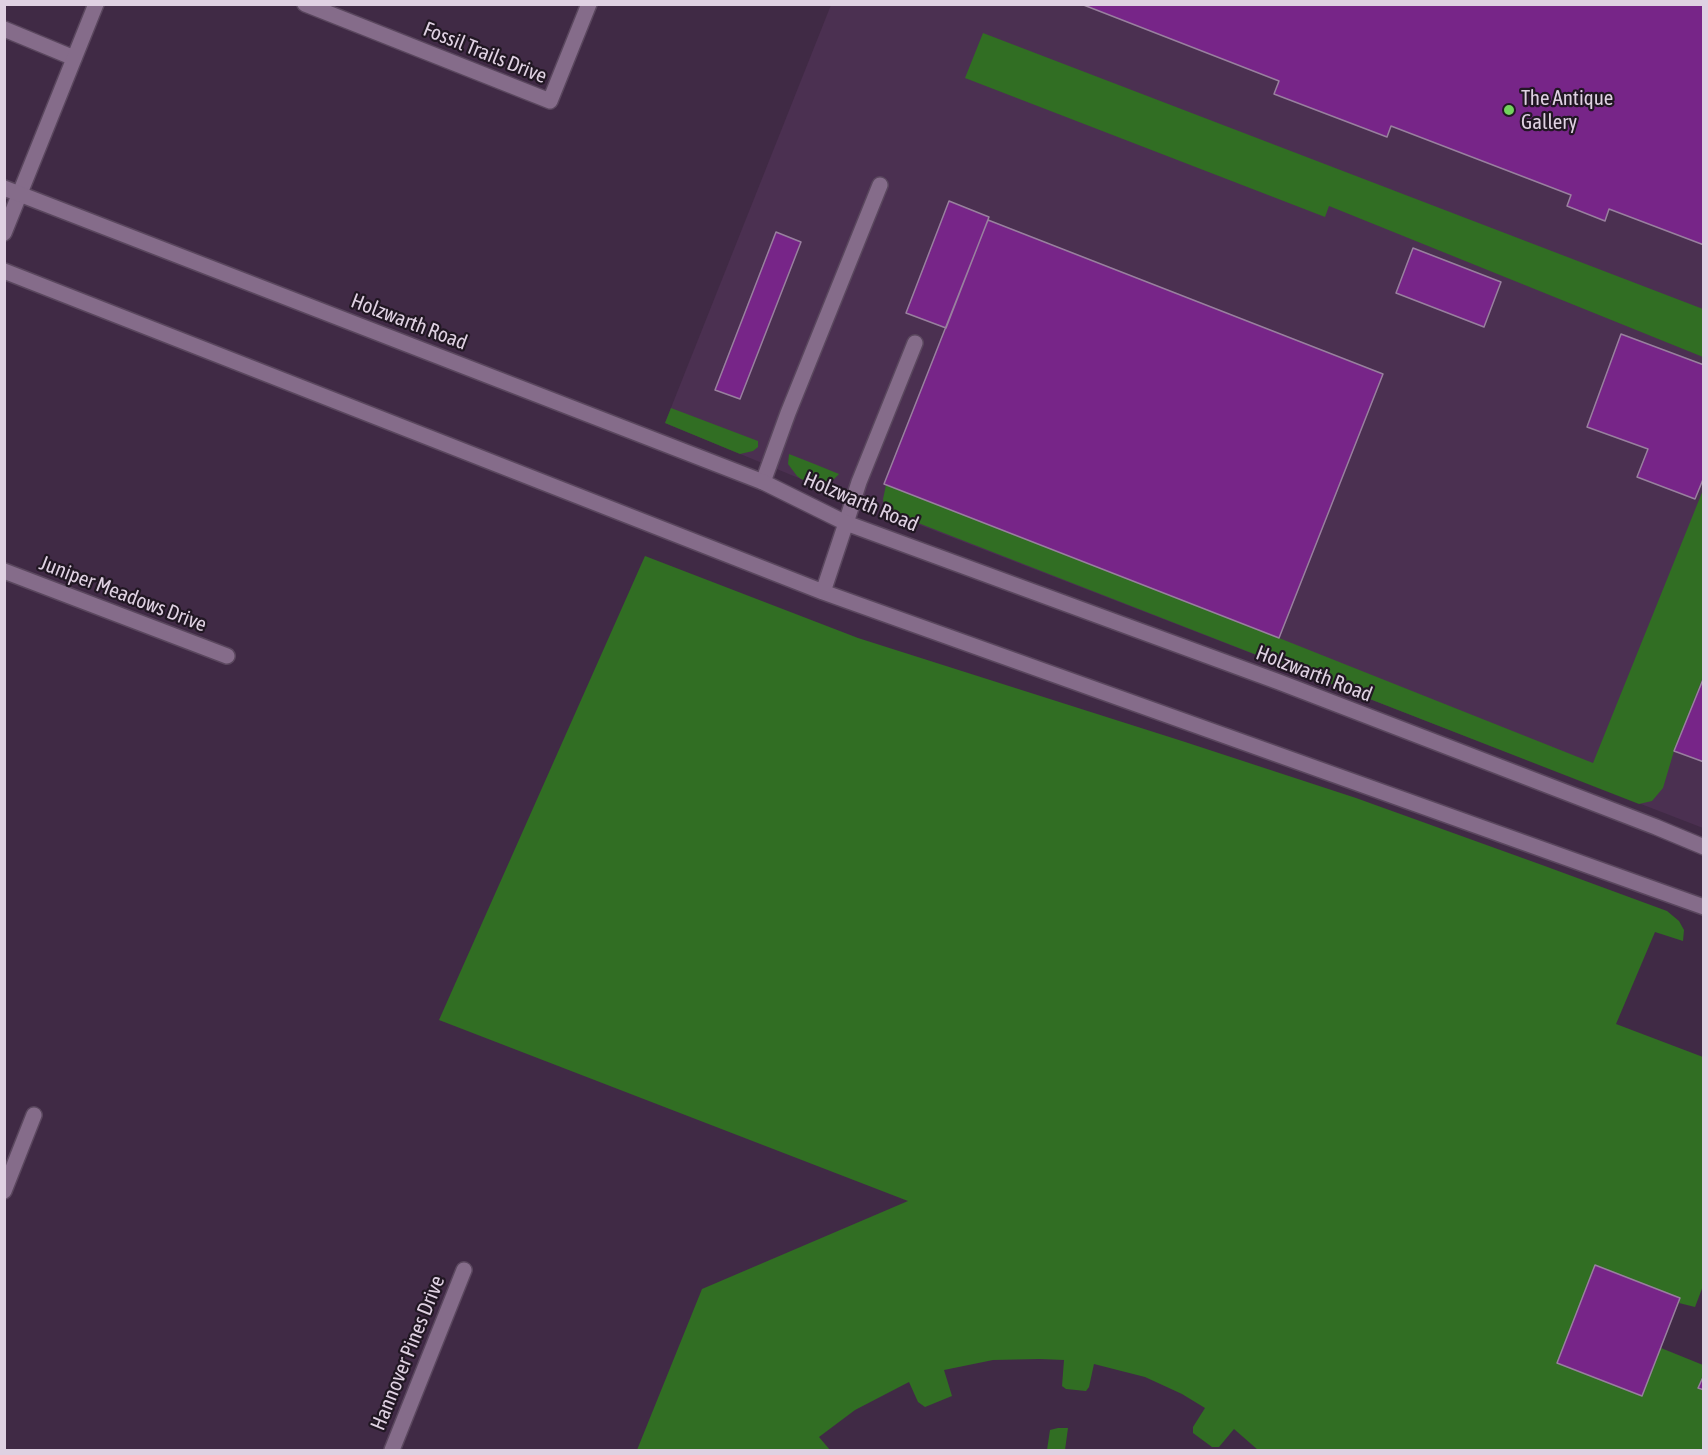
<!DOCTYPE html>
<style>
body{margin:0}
#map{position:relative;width:1708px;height:1455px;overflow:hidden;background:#402a45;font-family:"Asap Condensed",sans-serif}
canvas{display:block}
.frame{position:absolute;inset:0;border:6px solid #dfd1e2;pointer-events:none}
</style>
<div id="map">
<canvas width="1708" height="1455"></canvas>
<div class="frame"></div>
</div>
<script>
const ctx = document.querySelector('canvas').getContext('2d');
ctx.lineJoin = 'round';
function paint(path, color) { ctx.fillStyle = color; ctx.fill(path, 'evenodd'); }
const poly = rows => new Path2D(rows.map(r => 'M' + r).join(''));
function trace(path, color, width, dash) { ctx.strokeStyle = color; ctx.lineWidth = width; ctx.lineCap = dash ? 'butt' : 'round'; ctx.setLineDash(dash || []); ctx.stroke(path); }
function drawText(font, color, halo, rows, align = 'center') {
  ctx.font = font + ' "Asap Condensed",sans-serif'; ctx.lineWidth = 4.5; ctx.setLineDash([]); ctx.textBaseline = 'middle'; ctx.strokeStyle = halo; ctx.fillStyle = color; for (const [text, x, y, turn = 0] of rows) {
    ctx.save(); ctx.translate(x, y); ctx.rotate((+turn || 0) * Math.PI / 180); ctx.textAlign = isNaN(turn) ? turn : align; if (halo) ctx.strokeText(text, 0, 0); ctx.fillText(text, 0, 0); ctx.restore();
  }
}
paint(poly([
 [831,5,1703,5,1703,828,801,479,665,423]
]), '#4b3051');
paint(poly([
 [983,33,1703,309,1703,357,1329,206,1325,217,965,78],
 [671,408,758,441,758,447,753,451,740,454,665,423],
 [789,454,812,463,839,474,828,485,819,486,801,479,797,476,788,464],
 [886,485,1279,638,1593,763,1703,490,1703,677,1674,751,1663,788,1652,801,1639,804,890,512,884,506,883,499],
 [645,556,858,638,1182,741,1356,798,1542,865,1667,911,1679,921,1684,930,1683,941,1655,932,1616,1024,1703,1057,1703,1286,1695,1307,1679,1303,1680,1298,1595,1265,1557,1363,1642,1396,1661,1348,1703,1365,1703,1375,1698,1388,1703,1390,1703,1450,1484,1450,1483,1449,1478,1450,1258,1450,1234,1429,1219,1447,1212,1447,1193,1433,1193,1427,1205,1408,1182,1394,1145,1377,1094,1364,1089,1387,1086,1391,1066,1389,1062,1386,1064,1360,1040,1359,993,1360,944,1370,952,1396,925,1407,918,1402,909,1382,855,1410,819,1437,830,1450,637,1450,702,1289,908,1201,439,1020],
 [1058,1428,1068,1428,1065,1450,1047,1450,1050,1430]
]), '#316e23');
const building = poly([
 [1081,4,1704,4,1704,245,1609,209,1605,221,1567,206,1571,195,1391,126,1387,137,1274,94,1279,81,1081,4],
 [949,201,989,217,946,328,906,313,949,201],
 [988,220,1383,374,1279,638,884,484,988,220],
 [776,232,801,242,740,399,715,390,776,232],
 [1413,248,1501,282,1484,327,1396,293,1413,248],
 [1621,334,1704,365,1704,477,1695,499,1637,477,1648,449,1587,427,1621,334],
 [1704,677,1704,762,1674,751,1704,677],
 [1595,1265,1680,1298,1642,1396,1557,1363,1595,1265],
 [1704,1375,1704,1390,1698,1388,1704,1375]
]);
paint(building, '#772588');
trace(building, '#99809f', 1.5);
const service = poly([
 [4,29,74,58],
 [763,482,788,413,880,185],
 [846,523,859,482,915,343]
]);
const minor = poly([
 [305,4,550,101,589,4],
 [4,233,96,4],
 [4,571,227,656],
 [4,1191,34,1115],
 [392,1450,464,1270]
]);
const secondary = poly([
 [4,188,763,482,846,523,1279,682,1656,827,1704,847],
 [4,271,823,592,1704,907],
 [823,592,846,523]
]);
trace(service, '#5a475e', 18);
trace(minor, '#5a475e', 18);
trace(secondary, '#5a475e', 18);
trace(service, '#856c8a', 15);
trace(minor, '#856c8a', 15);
trace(secondary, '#856c8a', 15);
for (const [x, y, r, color] of [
 [1509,110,6,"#72d25d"]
]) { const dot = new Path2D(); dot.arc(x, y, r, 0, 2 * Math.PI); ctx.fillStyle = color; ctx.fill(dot); trace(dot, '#211723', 2); }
drawText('21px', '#dfd1e2', '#211723', [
 ["Fossil Trails Drive",485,53,22],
 ["Holzwarth Road",409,322,21],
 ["Holzwarth Road",861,502,23],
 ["Juniper Meadows Drive",123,594,21],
 ["Holzwarth Road",1314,674,21],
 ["Hannover Pines Drive",408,1353,-68]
]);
drawText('21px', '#dfd1e2', '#211723', [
 ["The Antique",1521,98],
 ["Gallery",1521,122]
], 'left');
</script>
